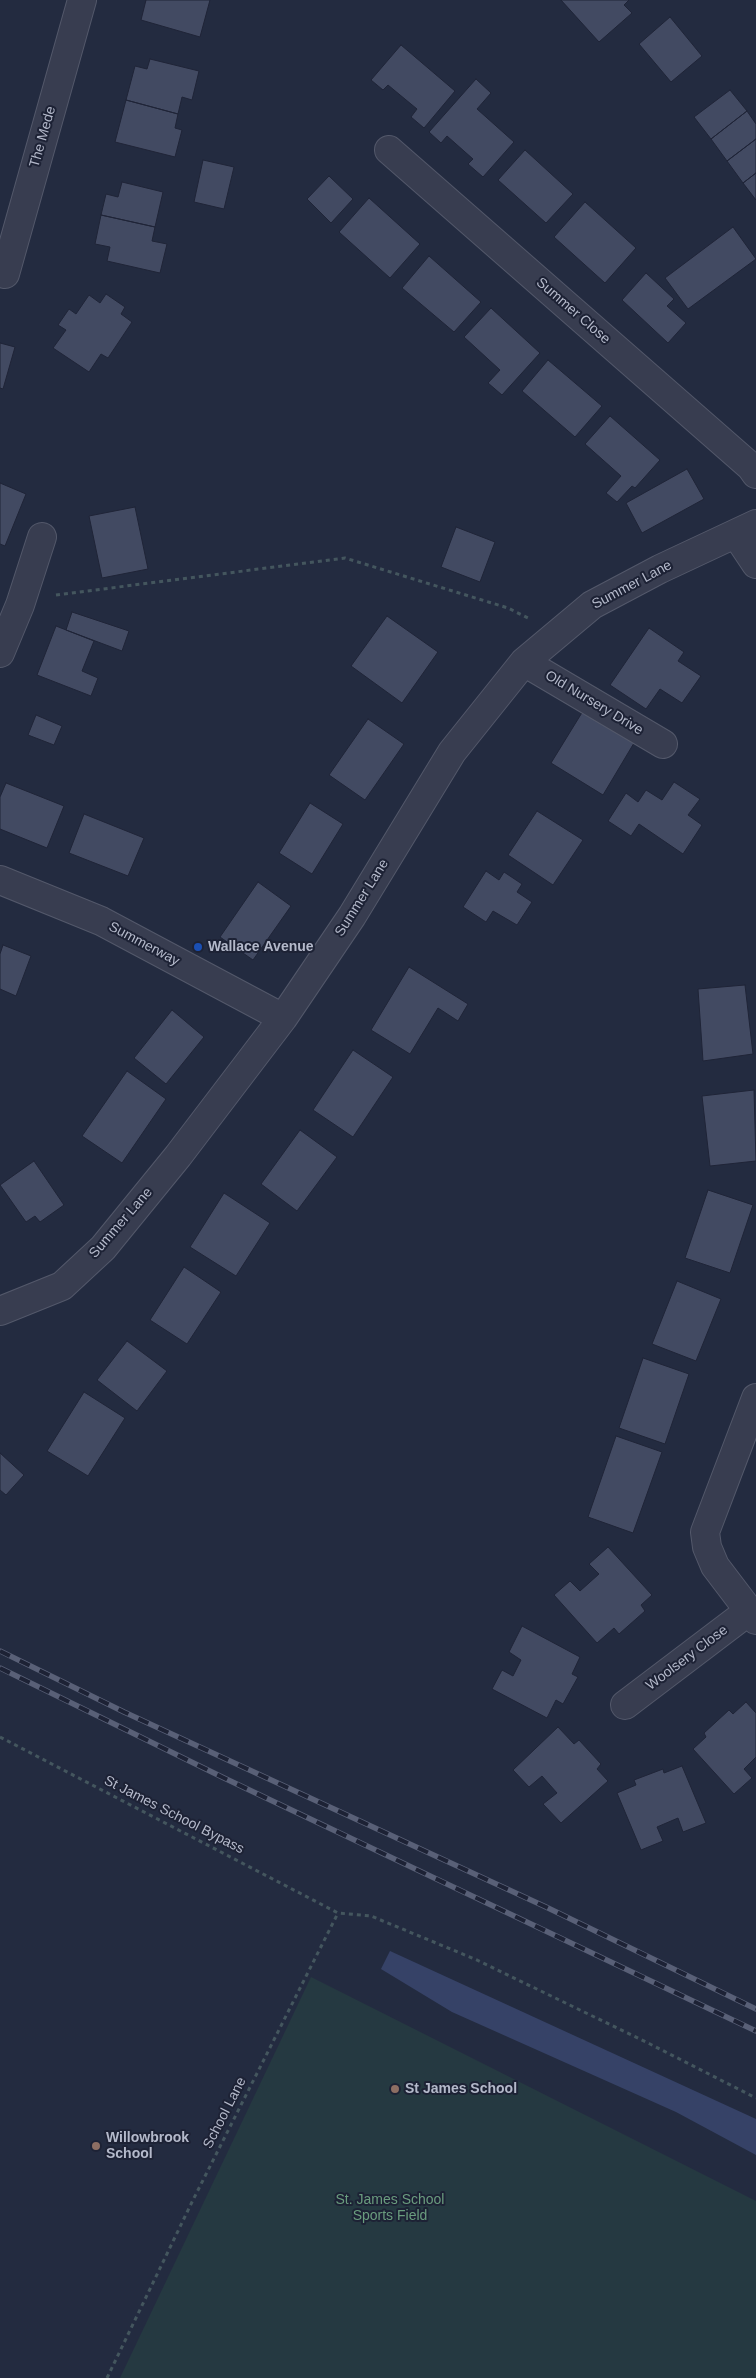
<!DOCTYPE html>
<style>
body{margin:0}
canvas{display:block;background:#232b40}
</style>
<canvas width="756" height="2378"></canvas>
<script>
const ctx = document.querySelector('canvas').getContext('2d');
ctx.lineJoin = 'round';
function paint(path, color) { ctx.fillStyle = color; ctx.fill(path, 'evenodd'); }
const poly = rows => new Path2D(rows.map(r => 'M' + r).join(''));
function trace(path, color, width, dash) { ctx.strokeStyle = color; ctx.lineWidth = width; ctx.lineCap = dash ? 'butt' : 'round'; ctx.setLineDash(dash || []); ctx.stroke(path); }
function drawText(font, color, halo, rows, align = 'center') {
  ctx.font = font + ' Arial,sans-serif'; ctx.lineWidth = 4; ctx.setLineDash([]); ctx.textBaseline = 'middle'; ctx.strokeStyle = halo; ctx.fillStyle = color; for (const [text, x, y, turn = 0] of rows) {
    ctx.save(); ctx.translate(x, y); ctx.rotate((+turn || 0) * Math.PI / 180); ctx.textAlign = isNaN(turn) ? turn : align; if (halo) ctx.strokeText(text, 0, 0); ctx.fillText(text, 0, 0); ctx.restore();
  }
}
paint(poly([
 [311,1977,756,2201,756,2378,120,2378]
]), '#253941');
paint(poly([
 [390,1951,756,2119,756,2155,676,2112,452,2012,381,1969]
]), '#364267');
const building = poly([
 [146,0,210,0,200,37,141,20,146,0],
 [561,0,629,0,624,5,632,13,599,42,561,0],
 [670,17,702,56,671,82,639,44,670,17],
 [401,45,455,91,424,128,411,117,417,109,388,85,383,90,371,80,401,45],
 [150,59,199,71,192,100,182,97,178,114,126,100,135,66,147,69,150,59],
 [476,79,491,93,477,109,514,142,483,177,468,164,473,159,447,136,441,143,429,132,476,79],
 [730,90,747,111,711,139,694,117,730,90],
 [126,100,178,114,175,128,182,130,175,157,115,142,126,100],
 [747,111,756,124,756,139,727,161,711,139,747,111],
 [756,139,756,173,743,183,727,161,756,139],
 [525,150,573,194,546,223,498,180,525,150],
 [203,160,234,167,224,209,194,202,203,160],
 [756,173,756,200,743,183,756,173],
 [329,176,353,199,331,223,307,199,329,176],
 [122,182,163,192,155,227,101,215,106,194,118,197,122,182],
 [369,198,420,244,390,278,339,232,369,198],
 [585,202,636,248,605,283,554,237,585,202],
 [101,215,155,227,152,241,167,244,160,273,107,261,110,247,95,244,101,215],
 [733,227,756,259,688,309,665,278,733,227],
 [429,256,481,302,454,332,402,288,429,256],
 [646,273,674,299,667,306,686,323,668,343,622,300,646,273],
 [106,294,125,307,121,314,132,322,108,358,101,354,89,372,53,348,66,330,58,325,69,309,76,314,89,295,100,303,106,294],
 [491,308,540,353,502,395,488,383,500,370,464,337,491,308],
 [0,343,15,347,3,389,0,388,0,343],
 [548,360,602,406,575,437,522,391,548,360],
 [610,416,660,460,635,488,632,486,617,502,606,493,621,476,585,444,610,416],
 [687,469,704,499,642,533,626,503,687,469],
 [0,483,26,494,5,546,0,544,0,483],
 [135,507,148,569,102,578,89,516,135,507],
 [456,527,495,542,480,582,441,567,456,527],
 [72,612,129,631,122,651,66,630,72,612],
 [387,616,438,652,402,703,351,666,387,616],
 [56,626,94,641,82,671,98,678,91,696,37,675,56,626],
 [649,628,684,652,678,661,701,676,682,703,660,689,646,709,610,685,649,628],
 [583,711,634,743,603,795,551,763,583,711],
 [36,715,62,726,54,745,28,735,36,715],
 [368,719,404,744,365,800,329,775,368,719],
 [674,782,700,799,688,815,702,825,683,854,639,824,631,836,608,821,626,793,638,802,646,790,662,800,674,782],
 [6,783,64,806,47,848,0,829,0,797,6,783],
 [310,803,343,824,312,874,279,853,310,803],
 [537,811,583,840,553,885,508,855,537,811],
 [84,814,144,838,128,876,69,853,84,814],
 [486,871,499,880,504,872,522,884,517,892,532,902,517,925,493,911,486,922,463,907,486,871],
 [258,882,291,906,253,960,220,937,258,882],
 [3,945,31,956,16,996,0,989,0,954,3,945],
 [409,967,468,1004,458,1021,438,1008,410,1054,371,1030,409,967],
 [745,985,753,1054,703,1061,698,989,745,985],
 [172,1010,204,1037,166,1084,134,1058,172,1010],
 [353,1050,393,1077,353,1137,313,1110,353,1050],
 [127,1071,166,1099,122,1163,82,1136,127,1071],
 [754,1090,756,1161,710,1166,702,1096,754,1090],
 [300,1130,337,1157,297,1211,261,1184,300,1130],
 [34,1161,64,1205,40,1222,35,1216,26,1222,0,1185,34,1161],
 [708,1190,753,1205,730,1273,685,1258,708,1190],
 [224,1193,270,1223,236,1276,190,1247,224,1193],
 [184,1267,221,1292,187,1344,150,1320,184,1267],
 [677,1281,721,1299,696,1361,652,1344,677,1281],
 [127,1341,167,1371,137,1411,97,1380,127,1341],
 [643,1358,689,1374,665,1444,619,1428,643,1358],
 [84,1392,125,1418,88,1476,47,1451,84,1392],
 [616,1436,662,1452,633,1533,588,1517,616,1436],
 [0,1453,24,1475,6,1495,0,1490,0,1453],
 [608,1547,652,1595,641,1605,645,1611,619,1634,614,1628,597,1643,554,1595,570,1581,580,1591,599,1574,589,1564,608,1547],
 [522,1626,580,1657,572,1674,578,1677,563,1704,556,1700,547,1718,492,1689,502,1670,513,1676,521,1660,509,1652,522,1626],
 [746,1702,756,1713,756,1757,744,1769,752,1778,734,1794,693,1749,706,1737,704,1733,729,1710,733,1714,746,1702],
 [558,1727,574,1744,579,1740,601,1764,597,1769,608,1781,561,1823,543,1804,557,1793,542,1776,529,1787,513,1770,558,1727],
 [682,1766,706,1823,683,1832,678,1818,657,1827,663,1841,641,1850,617,1793,636,1785,634,1780,663,1769,664,1773,682,1766]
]);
paint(building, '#424a62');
trace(building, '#1f2437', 1);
const minor = poly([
 [389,150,751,467,756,474],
 [5,274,82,0],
 [736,534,756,564],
 [0,653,20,605,42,537],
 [524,662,663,744],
 [0,880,101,921,283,1018],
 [0,1311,62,1286,103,1248,178,1156,283,1018,352,916,452,752,524,662,592,605,660,569,756,524],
 [756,1398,705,1532,707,1547,715,1566,756,1620],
 [625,1705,749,1611]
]);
trace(minor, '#53586a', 30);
trace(poly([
 [56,595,345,558,508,608,528,618],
 [0,1737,338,1913,371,1916,477,1960,650,2044,756,2098],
 [107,2378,192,2202,338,1913]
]), '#44565e', 3, [4, 4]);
trace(minor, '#383d50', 28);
const rail = poly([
 [0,1651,124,1712,546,1907,756,2009],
 [0,1668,222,1777,756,2031]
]);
trace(rail, '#596077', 5.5);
trace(rail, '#1d2235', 4, [11]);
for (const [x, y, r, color] of [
 [198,947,5,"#1a4fb4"],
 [395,2089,5,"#8d6e63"],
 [96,2146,5,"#8d6e63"]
]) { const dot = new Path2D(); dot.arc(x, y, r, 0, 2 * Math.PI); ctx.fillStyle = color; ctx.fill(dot); trace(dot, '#1d2235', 2); }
drawText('14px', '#b4b9ca', '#1d2235', [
 ["The Mede",43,137,-74],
 ["Summer Close",573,311,41],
 ["Summer Lane",632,585,-28],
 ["Old Nursery Drive",594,703,31],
 ["Summer Lane",362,898,-58],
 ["Summerway",144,944,28],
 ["Summer Lane",121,1223,-49],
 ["Woolsery Close",687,1658,-37],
 ["St James School Bypass",174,1815,27],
 ["School Lane",225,2113,-63]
]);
drawText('bold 14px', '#b4b9ca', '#1d2235', [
 ["Wallace Avenue",208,947],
 ["St James School",405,2089],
 ["Willowbrook",106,2138],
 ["School",106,2154]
], 'left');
drawText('14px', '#6a9c7e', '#1d2235', [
 ["St. James School",390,2200],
 ["Sports Field",390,2216]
]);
</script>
